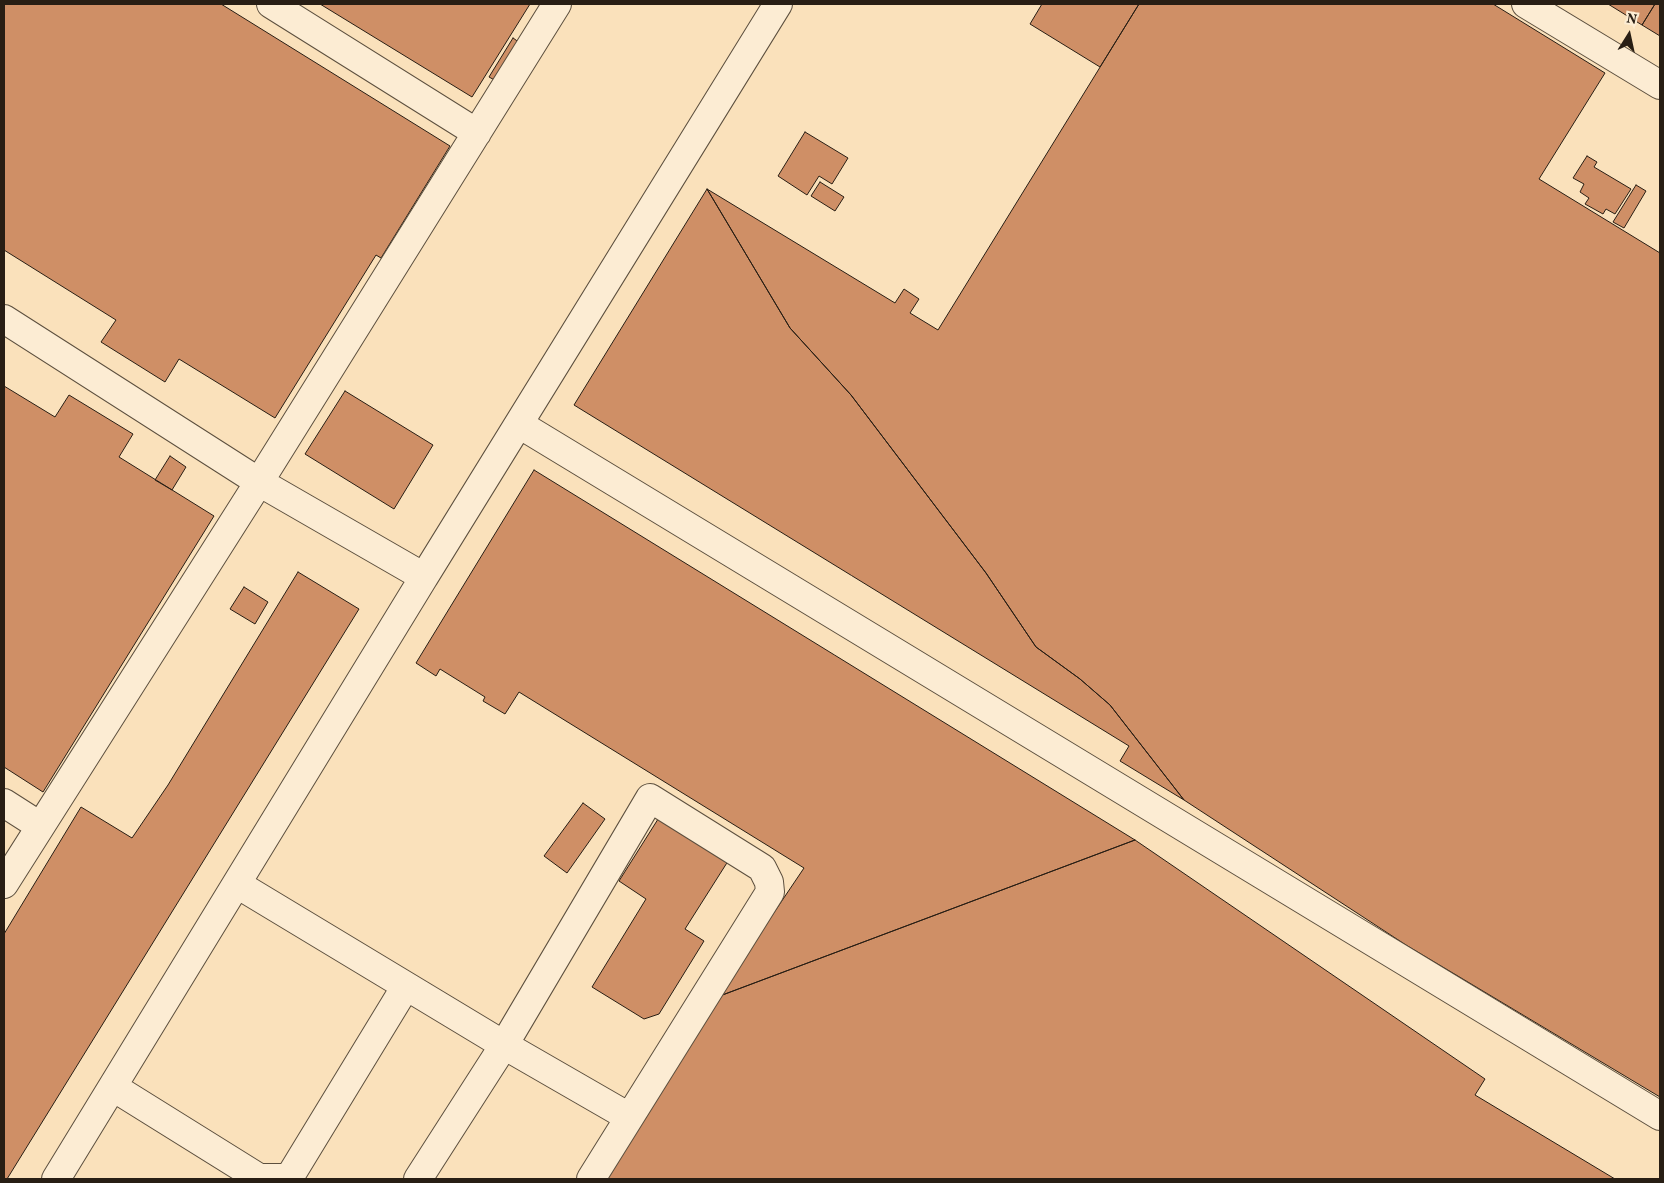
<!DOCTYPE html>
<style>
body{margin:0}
#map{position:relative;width:1664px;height:1183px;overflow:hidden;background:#fae1bb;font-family:Vollkorn,serif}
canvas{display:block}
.frame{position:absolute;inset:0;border:5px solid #281e14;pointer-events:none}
.north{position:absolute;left:1604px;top:10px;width:50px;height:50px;-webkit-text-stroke:4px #fcecd3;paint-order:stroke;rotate:10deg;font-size:14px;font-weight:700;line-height:20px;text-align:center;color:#281e14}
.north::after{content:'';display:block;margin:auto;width:18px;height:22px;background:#281e14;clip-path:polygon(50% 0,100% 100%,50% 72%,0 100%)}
</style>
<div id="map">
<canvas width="1664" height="1183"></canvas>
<div class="frame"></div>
<div class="north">N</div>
</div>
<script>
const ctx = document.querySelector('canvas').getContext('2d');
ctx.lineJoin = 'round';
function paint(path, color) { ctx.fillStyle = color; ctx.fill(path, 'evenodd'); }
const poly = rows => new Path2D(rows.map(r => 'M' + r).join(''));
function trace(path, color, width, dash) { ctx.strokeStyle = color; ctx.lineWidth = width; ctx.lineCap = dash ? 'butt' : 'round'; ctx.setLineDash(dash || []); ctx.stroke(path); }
const building = poly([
 [4,4,221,4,450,146,381,258,376,255,275,418,179,359,165,382,101,342,116,320,4,250,4,4],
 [320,4,530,4,472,97,320,4],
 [1042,4,1139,4,1100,67,1030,24,1042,4],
 [1139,4,1493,4,1605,73,1539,179,1660,253,1660,1097,1406,945,1184,800,1110,705,1080,679,1036,647,986,573,851,395,790,328,707,189,895,303,904,289,919,299,910,313,938,330,1139,4],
 [1608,4,1655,4,1642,25,1608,4],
 [1655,4,1660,4,1660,36,1642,25,1655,4],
 [513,38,523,45,500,83,489,77,513,38],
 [805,132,848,158,832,184,819,176,807,195,778,176,805,132],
 [1587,156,1597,162,1594,167,1631,189,1615,214,1606,209,1603,214,1585,204,1589,198,1580,192,1584,184,1573,178,1587,156],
 [820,182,844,197,835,211,811,196,820,182],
 [1636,185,1646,191,1624,228,1613,222,1636,185],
 [707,189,790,328,851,395,986,573,1036,647,1080,679,1110,705,1184,800,1120,761,1129,746,574,405,707,189],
 [4,386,55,417,69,395,133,434,119,457,214,516,43,792,4,767,4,386],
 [345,391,433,445,394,509,305,454,345,391],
 [170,456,186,467,172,490,155,480,170,456],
 [534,470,1135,840,717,997,804,868,519,692,505,714,483,701,485,697,440,669,436,676,416,663,534,470],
 [298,572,359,609,7,1179,4,1179,4,934,81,807,132,838,168,785,298,572],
 [244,587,268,602,255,624,230,609,244,587],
 [583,803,605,819,567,873,544,856,583,803],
 [660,816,730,858,685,929,704,941,659,1014,644,1019,592,987,646,899,619,881,660,816],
 [1135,840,1485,1079,1475,1095,1615,1179,607,1179,717,997,1135,840]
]);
paint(building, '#cf8f66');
trace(building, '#281e14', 1);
const minor = poly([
 [271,4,477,133],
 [1526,4,1660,85],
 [4,319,259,482,557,4],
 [519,424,1660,1116],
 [424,577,778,4],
 [4,803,40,826],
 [4,884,259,482,424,577,56,1179],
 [237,884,504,1045,418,1179],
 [113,1087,259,1178,289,1178,406,986],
 [591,1179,770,892,769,882,762,868,650,798,504,1045,629,1117]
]);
trace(minor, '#5c4f3e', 30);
trace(minor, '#fcecd3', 28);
</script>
